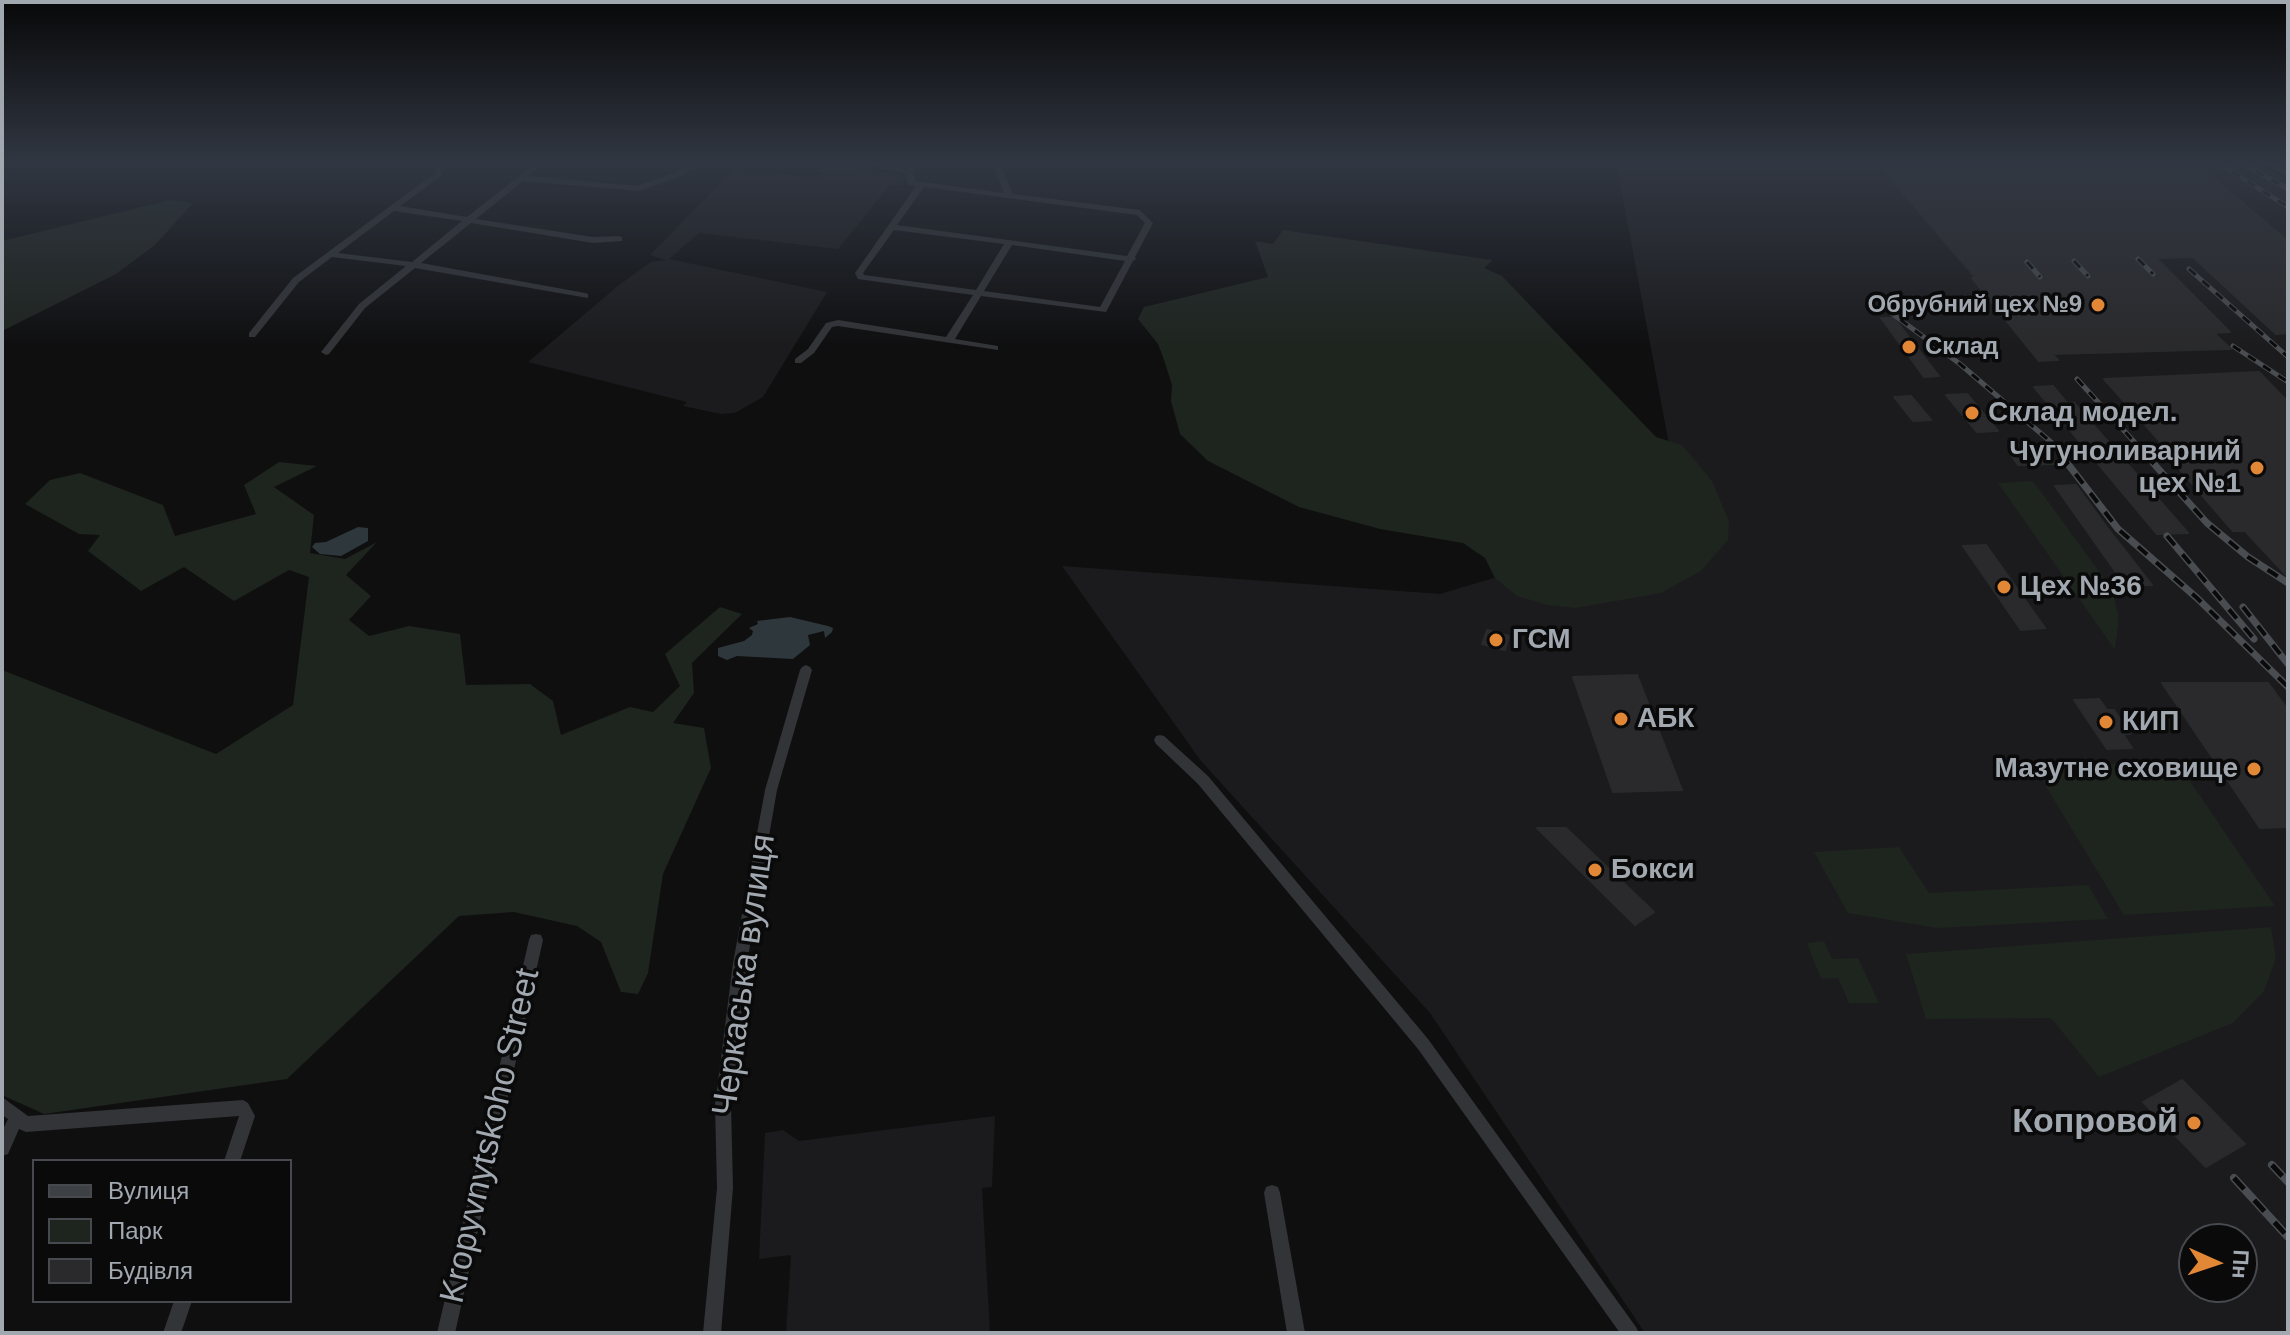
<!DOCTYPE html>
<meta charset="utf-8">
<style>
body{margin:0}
#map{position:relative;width:2290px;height:1335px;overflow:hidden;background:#0f0f10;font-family:Arial,sans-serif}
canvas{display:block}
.frame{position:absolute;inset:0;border:4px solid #a1a8b0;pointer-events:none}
.legend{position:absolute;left:32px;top:1159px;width:260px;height:144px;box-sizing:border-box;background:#0a0a0b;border:2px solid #46494d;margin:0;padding:10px 14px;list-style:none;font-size:24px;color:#a1a8b0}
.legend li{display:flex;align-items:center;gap:16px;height:40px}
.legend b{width:40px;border:2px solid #46494d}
.north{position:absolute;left:2178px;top:1223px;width:80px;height:80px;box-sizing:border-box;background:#0a0a0b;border:2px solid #46494d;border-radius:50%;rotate:93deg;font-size:22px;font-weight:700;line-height:32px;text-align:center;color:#a1a8b0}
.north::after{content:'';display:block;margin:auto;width:28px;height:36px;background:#e18736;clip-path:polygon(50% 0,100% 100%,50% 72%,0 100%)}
</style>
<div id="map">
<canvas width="2290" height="1335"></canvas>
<div class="frame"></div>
<ul class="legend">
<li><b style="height:10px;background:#3e4144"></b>Вулиця</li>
<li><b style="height:22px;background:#1e241e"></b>Парк</li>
<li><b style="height:22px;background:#2a2a2c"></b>Будівля</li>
</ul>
<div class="north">Пн</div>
</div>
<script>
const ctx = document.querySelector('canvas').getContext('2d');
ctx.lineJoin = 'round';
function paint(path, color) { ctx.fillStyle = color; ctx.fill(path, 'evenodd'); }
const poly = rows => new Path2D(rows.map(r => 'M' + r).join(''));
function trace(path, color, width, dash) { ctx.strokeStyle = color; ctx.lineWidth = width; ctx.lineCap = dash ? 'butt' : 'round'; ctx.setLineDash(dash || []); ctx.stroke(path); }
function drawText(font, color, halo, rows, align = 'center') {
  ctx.font = font + ' Arial,sans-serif'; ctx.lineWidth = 7; ctx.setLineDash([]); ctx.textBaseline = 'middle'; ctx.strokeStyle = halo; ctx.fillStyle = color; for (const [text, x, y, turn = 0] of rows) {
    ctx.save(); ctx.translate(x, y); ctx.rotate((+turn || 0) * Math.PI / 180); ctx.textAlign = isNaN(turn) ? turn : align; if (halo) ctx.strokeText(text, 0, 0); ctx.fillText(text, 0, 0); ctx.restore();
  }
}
paint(poly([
 [1616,162,2255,162,2288,180,2288,1333,1645,1333,1430,1013,1201,761,1062,566,1440,594,1621,540,1671,455],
 [2194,1239,2242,1239,2242,1287,2194,1287],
 [825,164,907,176,900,186,890,185,838,249,699,233,669,259,827,292,763,397,735,413,721,414,683,406,687,402,528,362,619,285,651,262,666,260,650,255,734,169,821,178,825,173,819,171],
 [995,1116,992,1187,982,1188,990,1333,786,1333,791,1255,759,1259,765,1133,783,1130,799,1141]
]), '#1b1b1d');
paint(poly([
 [170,200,193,203,155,245,116,274,2,331,2,241],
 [1283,230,1493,260,1484,268,1502,276,1656,437,1682,445,1712,481,1729,521,1728,540,1701,571,1661,593,1576,608,1547,605,1517,596,1495,578,1485,558,1463,543,1380,529,1299,507,1208,461,1180,434,1171,401,1172,385,1163,357,1158,344,1138,319,1144,307,1268,277,1255,241,1273,244],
 [279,462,317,466,274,487,314,515,310,553,345,559,377,542,346,575,371,596,349,620,369,636,409,626,460,634,466,685,530,684,553,701,561,735,630,707,653,712,680,686,665,654,720,607,742,614,692,663,694,693,673,723,704,728,711,768,663,874,648,973,638,994,621,992,601,942,577,926,514,912,459,916,287,1079,44,1114,2,1095,2,670,216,754,293,705,309,577,289,570,234,601,184,567,141,591,88,551,100,535,79,534,25,504,50,480,80,473,163,505,175,536,256,514,244,485],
 [2033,481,2112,589,2119,618,2115,650,1998,483],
 [2177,762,2275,906,2124,915,2033,765],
 [1899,847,1929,893,2088,885,2108,919,1937,928,1848,913,1814,852],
 [2271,927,2276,958,2264,991,2233,1023,2099,1077,2051,1018,1926,1019,1906,954],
 [1824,941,1832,959,1858,958,1879,1003,1849,1003,1838,978,1821,979,1807,943]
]), '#1e241e');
paint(poly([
 [358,527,368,528,368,541,341,556,320,554,312,547,315,543,326,542],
 [790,617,828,626,833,628,832,632,825,638,824,631,808,635,810,645,793,659,737,656,727,660,718,656,718,648,744,641,752,635,753,631,749,628,758,624,757,621]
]), '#2e383c');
const building = poly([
 [1876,162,2194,162,2288,241,2288,333,2276,334,2193,257,2156,258,2230,332,2214,333,2231,349,2052,354,2058,360,2039,361,1972,278,1976,278,1876,162],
 [1881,318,1894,318,1939,376,1924,377,1881,318],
 [2259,372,2288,402,2288,577,2245,531,2233,531,2176,465,2181,465,2104,379,2259,372],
 [2053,386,2067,403,2074,403,2188,533,2157,534,2034,387,2053,386],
 [1967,394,1998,431,1977,432,1946,395,1967,394],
 [1911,396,1931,420,1913,421,1894,397,1911,396],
 [2047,451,2056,464,2018,465,2009,452,2047,451],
 [2076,485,2106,526,2152,585,2125,585,2055,486,2076,485],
 [1986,545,2045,628,2021,630,1963,546,1986,545],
 [1487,630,1509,636,1505,650,1482,644,1487,630],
 [1637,675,1682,790,1613,792,1573,677,1637,675],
 [2162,683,2268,683,2288,710,2288,827,2260,828,2162,683],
 [2099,699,2107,710,2114,710,2130,734,2123,734,2132,748,2107,749,2074,700,2099,699],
 [1537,828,1566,828,1654,912,1635,925,1537,828],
 [2182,1080,2245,1144,2206,1167,2143,1102,2182,1080]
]);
paint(building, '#2a2a2c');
trace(building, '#292a2c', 2);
paint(poly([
 [431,162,439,162,444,166,445,168,441,176,400,206,467,217,537,162,545,162,528,176,638,186,676,172,694,162,703,162,682,176,639,191,523,181,476,219,593,237,619,236,622,237,622,241,593,243,471,223,421,263,585,293,588,294,588,298,415,268,365,308,329,354,326,355,321,352,359,304,406,266,332,257,299,282,255,337,249,337,249,333,293,278,435,173,437,168,431,162],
 [394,211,462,221,412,262,338,253,394,211],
 [858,162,871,162,906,169,905,162,913,162,915,181,1004,193,991,162,999,162,1013,194,1140,210,1153,223,1135,257,1136,259,1133,261,1106,312,981,296,955,339,998,346,998,350,838,326,832,327,814,353,801,363,795,363,795,359,808,349,826,323,838,320,946,337,973,295,858,279,855,273,916,186,908,185,906,174,858,162],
 [924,187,1137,215,1145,223,1127,256,897,225,924,187],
 [894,230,1004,244,976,290,864,275,863,273,894,230],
 [1012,245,1125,261,1100,307,984,291,1012,245],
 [806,665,810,667,812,670,777,790,747,963,731,1105,733,1188,721,1333,703,1333,717,1188,715,1105,733,963,765,790,800,670,802,667,806,665],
 [1160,735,1164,736,1208,776,1428,1039,1636,1327,1639,1333,1620,1333,1418,1049,1198,784,1156,744,1154,740,1156,736,1160,735],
 [536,934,541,935,543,940,455,1333,437,1333,529,940,531,935,536,934],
 [2,1097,28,1116,243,1100,248,1103,255,1116,240,1161,224,1161,239,1116,26,1132,19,1129,8,1154,2,1156,2,1131,8,1119,2,1115,2,1097],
 [1272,1185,1278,1187,1280,1193,1305,1333,1287,1333,1264,1193,1266,1187,1272,1185],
 [174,1301,192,1301,181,1333,163,1333,174,1301]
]), '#323437');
paint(poly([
 [2262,162,2276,162,2288,168,2288,177,2262,162]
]), '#3e4144');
trace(poly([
 [2275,162,2288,169]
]), '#494c50', 2);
const railFar2 = poly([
 [2217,162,2288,207],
 [2240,162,2288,189],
 [2138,259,2153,274],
 [2074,261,2088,276],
 [2027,262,2040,277],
 [2189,269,2288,357],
 [1886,309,1960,364,2052,443,2063,457],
 [2233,346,2288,382],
 [2077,379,2148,457]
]);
const railFar1 = poly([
 [2061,455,2118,529,2197,598,2288,687],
 [2146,455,2207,523,2248,557,2288,583],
 [2167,536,2254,639],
 [2243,607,2288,664]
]);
const rail = poly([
 [2272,1165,2288,1182],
 [2234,1178,2288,1237]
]);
trace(railFar2, '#494c50', 5);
trace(railFar1, '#494c50', 7);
trace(rail, '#494c50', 8);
trace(railFar2, '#0a0a0b', 3, [9]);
trace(railFar1, '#0a0a0b', 4, [12]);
trace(rail, '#0a0a0b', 5, [15]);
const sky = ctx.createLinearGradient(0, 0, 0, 348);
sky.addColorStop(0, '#080809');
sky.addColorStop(0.47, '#313742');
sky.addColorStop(1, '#31374200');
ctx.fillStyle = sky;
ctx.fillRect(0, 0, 2290, 348);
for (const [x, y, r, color] of [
 [2098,305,8,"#e18736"],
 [1909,347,8,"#e18736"],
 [1972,413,8,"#e18736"],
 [2257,468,8,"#e18736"],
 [2004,587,8,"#e18736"],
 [1496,640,8,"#e18736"],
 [1621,719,8,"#e18736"],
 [2106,722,8,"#e18736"],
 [2254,769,8,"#e18736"],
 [1595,870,8,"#e18736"],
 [2194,1123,8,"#e18736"]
]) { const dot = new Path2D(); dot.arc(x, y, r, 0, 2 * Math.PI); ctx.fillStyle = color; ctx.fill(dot); trace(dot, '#0a0a0b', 3); }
drawText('bold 24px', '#a1a8b0', '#0a0a0b', [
 ["Обрубний цех №9",2082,305],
 ["Склад",1925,347,"left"]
], 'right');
drawText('bold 28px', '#a1a8b0', '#0a0a0b', [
 ["Склад модел.",1988,413],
 ["Чугуноливарний",2241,452,"right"],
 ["цех №1",2241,484,"right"],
 ["Цех №36",2020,587],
 ["ГСМ",1512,640],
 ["АБК",1637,719],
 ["КИП",2122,722],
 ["Мазутне сховище",2238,769,"right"],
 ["Бокси",1611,870]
], 'left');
drawText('34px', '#a1a8b0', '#0a0a0b', [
 ["Черкаська вулиця",745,975,-82],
 ["Kropyvnytskoho Street",491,1136,-77]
]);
drawText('bold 34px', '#a1a8b0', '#0a0a0b', [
 ["Копровой",2178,1123]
], 'right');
</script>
